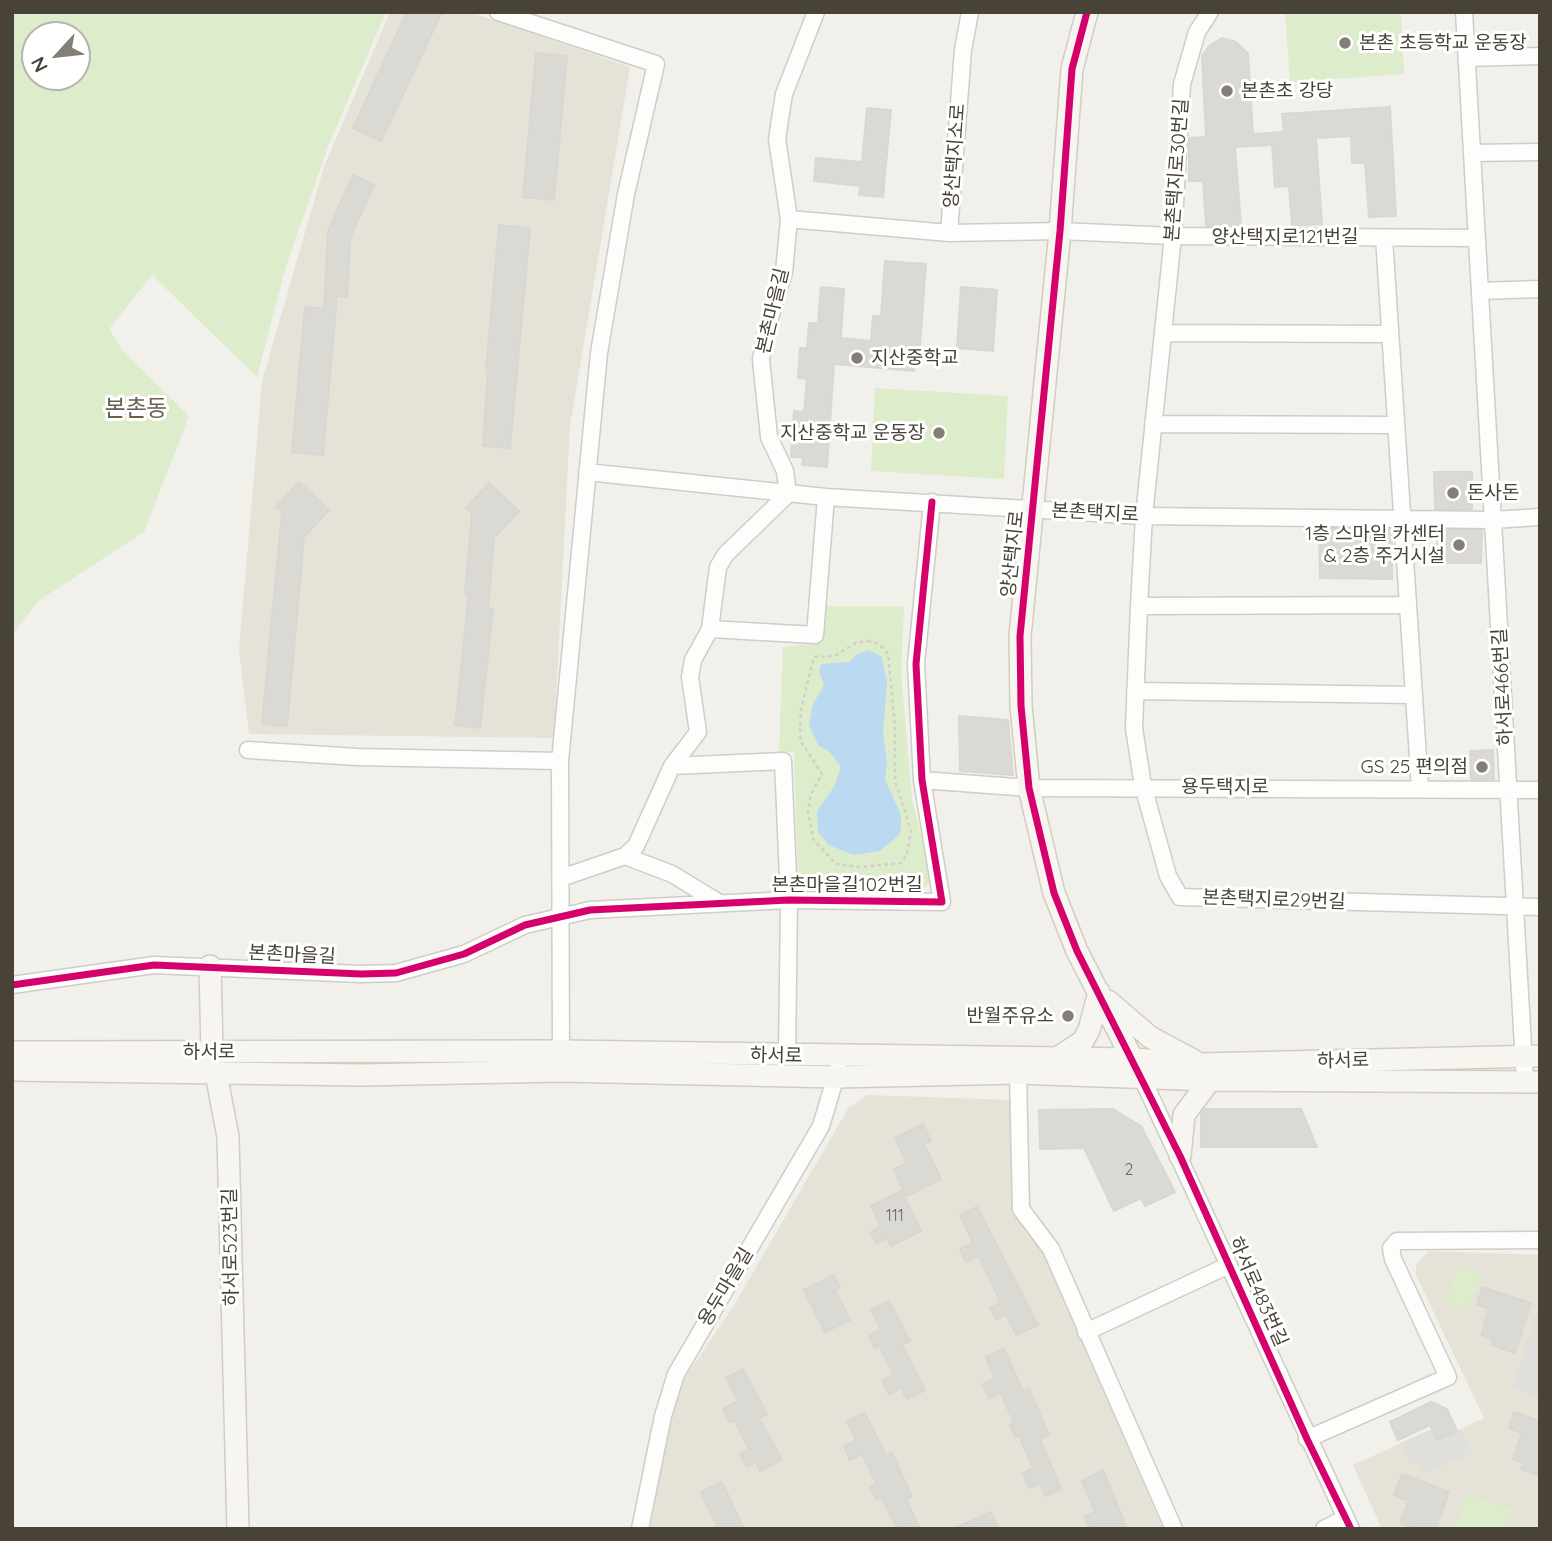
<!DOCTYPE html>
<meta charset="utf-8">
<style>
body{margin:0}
#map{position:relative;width:1552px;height:1541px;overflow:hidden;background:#f1f0eb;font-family:Quicksand,sans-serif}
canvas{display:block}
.frame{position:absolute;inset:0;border:14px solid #484237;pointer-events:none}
.north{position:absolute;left:21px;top:21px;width:70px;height:70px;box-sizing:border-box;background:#fff;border:2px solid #b6b3af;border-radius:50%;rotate:243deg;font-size:19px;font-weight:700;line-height:28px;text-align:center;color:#484237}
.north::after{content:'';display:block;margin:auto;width:24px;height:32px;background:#837f76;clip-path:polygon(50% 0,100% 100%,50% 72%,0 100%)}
</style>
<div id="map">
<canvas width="1552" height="1541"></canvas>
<div class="frame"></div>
<div class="north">N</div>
</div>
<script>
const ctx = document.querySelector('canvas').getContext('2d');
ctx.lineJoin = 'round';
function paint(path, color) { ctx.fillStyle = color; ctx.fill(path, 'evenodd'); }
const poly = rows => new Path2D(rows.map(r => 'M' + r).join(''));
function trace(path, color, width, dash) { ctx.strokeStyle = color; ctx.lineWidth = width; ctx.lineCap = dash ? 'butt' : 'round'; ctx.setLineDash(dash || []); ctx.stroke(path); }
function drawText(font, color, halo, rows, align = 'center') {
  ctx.font = font + ' Quicksand,"Noto Sans KR",sans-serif'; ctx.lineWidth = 6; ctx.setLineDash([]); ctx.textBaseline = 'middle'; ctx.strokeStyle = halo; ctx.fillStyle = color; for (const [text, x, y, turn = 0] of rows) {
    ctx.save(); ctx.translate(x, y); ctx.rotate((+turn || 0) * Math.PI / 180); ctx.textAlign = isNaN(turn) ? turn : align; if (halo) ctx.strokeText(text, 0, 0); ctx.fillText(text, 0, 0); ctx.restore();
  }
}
paint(poly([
 [390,12,470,12,630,67,570,426,554,738,249,734,239,650,262,381,324,167],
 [868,1095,1010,1100,1014,1211,1043,1251,1163,1529,650,1529,669,1423,682,1382,733,1307,849,1107],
 [1429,1251,1540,1255,1540,1529,1382,1529,1353,1465,1432,1429,1438,1440,1484,1418,1416,1275,1416,1264]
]), '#e5e2d8');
paint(poly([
 [12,12,386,12,329,144,286,266,257,377,152,275,109,329,122,350,189,416,144,532,38,601,12,635],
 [77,35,77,77,35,77,35,35],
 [1285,12,1401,12,1404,74,1290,82],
 [875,388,1008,396,1004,479,871,471],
 [825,606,904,606,901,673,912,799,932,880,922,890,809,889,798,881,794,752,779,752,783,647,818,643],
 [1459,1266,1481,1276,1467,1310,1444,1300],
 [1467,1495,1514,1510,1506,1529,1453,1529]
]), '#ddeccb');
paint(poly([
 [1540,1304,1540,1397,1513,1388],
 [1432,1429,1438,1440,1461,1429,1473,1453,1424,1473,1419,1463,1411,1466,1400,1443]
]), '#e1dfdb');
paint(poly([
 [869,650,882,657,887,683,883,733,887,762,885,779,901,815,901,828,899,835,880,851,853,855,829,845,818,832,817,811,834,787,841,767,830,752,819,746,809,726,813,704,824,685,819,671,822,664,849,662,858,654]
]), '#bbd9f0');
const building = poly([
 [407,12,442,12,381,141,353,128,407,12],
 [1222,38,1236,42,1248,54,1253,134,1284,132,1282,114,1390,107,1396,216,1369,217,1365,163,1352,163,1351,136,1316,138,1322,224,1292,226,1289,186,1275,187,1272,145,1235,147,1241,226,1206,226,1203,181,1189,181,1189,138,1206,137,1202,56,1209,46,1222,38],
 [536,53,567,56,554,200,523,197,536,53],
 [867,108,891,110,883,197,859,195,860,186,814,181,816,158,862,162,867,108],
 [353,175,374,185,350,238,347,297,337,296,323,455,292,452,305,307,324,309,328,231,353,175],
 [499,225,530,228,510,448,483,446,488,370,486,369,499,225],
 [885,261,926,264,920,345,916,345,914,371,834,364,827,467,802,465,803,457,791,457,794,411,804,412,807,379,798,378,800,348,807,348,809,323,818,323,821,287,844,289,841,338,871,341,873,316,881,316,885,261],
 [961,287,997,290,993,351,957,348,961,287],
 [1434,472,1472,472,1472,509,1435,509,1434,472],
 [299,482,329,510,304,537,287,726,262,724,282,512,276,507,299,482],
 [489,483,519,511,494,538,488,608,493,609,480,728,455,725,469,594,465,594,472,513,466,508,489,483],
 [1319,528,1392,529,1392,579,1320,578,1319,528],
 [1438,530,1482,530,1481,563,1437,563,1438,530],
 [959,716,1008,720,1013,775,960,771,959,716],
 [1493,750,1494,779,1471,779,1470,751,1493,750],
 [1113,1109,1141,1126,1175,1192,1145,1206,1141,1198,1114,1211,1084,1148,1040,1149,1039,1110,1113,1109],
 [1205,1109,1301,1109,1317,1147,1201,1147,1201,1114,1205,1109],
 [923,1124,931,1141,924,1144,941,1179,906,1196,894,1169,907,1163,895,1138,923,1124],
 [901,1191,921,1231,891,1246,887,1238,876,1243,871,1232,881,1227,871,1206,901,1191],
 [977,1207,1038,1325,1016,1335,1006,1314,996,1319,990,1308,1001,1303,979,1256,966,1262,960,1249,973,1243,960,1215,977,1207],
 [834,1275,840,1287,835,1290,850,1320,825,1332,804,1290,834,1275],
 [1482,1287,1531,1303,1515,1353,1492,1345,1493,1339,1481,1335,1489,1309,1477,1305,1482,1287],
 [889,1301,910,1341,902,1345,925,1390,907,1399,901,1388,889,1395,882,1381,894,1374,879,1346,875,1348,869,1336,881,1329,871,1310,889,1301],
 [1004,1349,1023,1391,1029,1389,1049,1435,1040,1439,1061,1489,1045,1496,1040,1483,1029,1488,1023,1473,1033,1468,1019,1436,1015,1437,1010,1425,1014,1423,1001,1393,989,1398,983,1384,995,1379,986,1357,1004,1349],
 [743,1369,767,1414,759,1418,782,1460,760,1471,756,1462,747,1467,740,1454,749,1449,734,1420,730,1422,723,1409,738,1401,726,1378,743,1369],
 [1431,1402,1447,1409,1457,1431,1438,1440,1430,1425,1398,1440,1390,1422,1431,1402],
 [1514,1412,1540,1421,1540,1476,1521,1469,1523,1462,1513,1459,1522,1433,1509,1428,1514,1412],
 [865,1413,886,1456,892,1453,912,1497,906,1499,920,1529,897,1529,882,1497,876,1499,870,1487,877,1484,862,1454,850,1460,844,1446,856,1440,847,1421,865,1413],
 [1103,1470,1127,1529,1089,1529,1084,1517,1095,1512,1082,1481,1103,1470],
 [1402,1474,1449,1492,1436,1529,1414,1529,1400,1523,1409,1500,1394,1495,1402,1474],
 [722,1482,744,1529,718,1529,701,1492,722,1482],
 [991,1512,998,1529,953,1529,991,1512]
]);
paint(building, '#dbd9d3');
trace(building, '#d9d7d1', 2);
const street = poly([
 [970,12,963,50,949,233,1060,231,1173,236,1477,238],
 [1210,12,1197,32,1182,84,1173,236,1144,516,1139,606,1134,728,1143,786,1168,876,1180,897,1540,907],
 [1464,12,1525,1082],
 [1467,58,1540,56],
 [1472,153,1540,152],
 [789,219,949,233],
 [1384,238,1420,788],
 [1480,291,1540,289],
 [1164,333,1390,334],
 [1153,424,1396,425],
 [587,472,826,497,1144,516,1493,520,1540,517],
 [788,494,785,471,769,437,761,359,767,328,784,272,789,219,777,139,784,94,816,12],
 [1139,606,1408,605],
 [710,629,815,635,826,497],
 [1135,691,1414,695],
 [248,750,357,757,560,761,599,353,626,194,656,64,498,12],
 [560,761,561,1060],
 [672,766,783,761,789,900,787,1056],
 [922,780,1029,788,1540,790],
 [625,856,672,874,718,902],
 [561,878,625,856,636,846,672,766,698,732,690,677,693,660,710,629,718,567,726,554,788,494],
 [12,985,154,965,361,974,396,973,464,954,525,925,590,910,789,900,942,902,922,780,916,664,932,502],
 [1018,1073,1021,1209,1051,1249,1174,1529],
 [1142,1078,1351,1529],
 [1086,1332,1229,1265],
 [1307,1439,1448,1377,1393,1259,1391,1248,1397,1241,1540,1240],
 [640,1529,663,1416,676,1374,821,1126,838,1069],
 [1324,1529,1346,1518]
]);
const secondary = poly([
 [1087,12,1072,69,1060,231,1020,636,1021,706,1029,788,1054,893,1077,951,1137,1068],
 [210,966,212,1052,228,1137,238,1529],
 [1108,1001,1150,1037,1193,1060],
 [12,1052,561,1051,1133,1059,1201,1064,1540,1056],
 [1056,1059,1083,1041,1089,1030,1099,992],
 [12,1070,362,1075,561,1071,837,1077,1018,1073,1210,1080,1540,1082],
 [1180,1156,1184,1115,1210,1080]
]);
trace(street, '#cfcdc8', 19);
trace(secondary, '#d1cdc2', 24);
trace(poly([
 [868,641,879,644,888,654,895,728,895,781,911,830,907,854,901,863,861,867,836,864,813,839,808,811,811,794,822,774,801,742,800,732,801,709,814,657,834,656,856,643,868,641]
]), '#d2cfcb', 2.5, [3.5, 3.5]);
trace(street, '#fdfdfc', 16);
trace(secondary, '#f7f5ef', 21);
trace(poly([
 [1087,12,1072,69,1060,231,1020,636,1021,706,1029,788,1054,893,1077,951,1180,1156,1307,1439,1351,1529],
 [12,985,154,965,361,974,396,973,464,954,525,925,590,910,789,900,942,902,922,780,916,664,932,502]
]), '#d6006c', 7);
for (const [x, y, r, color] of [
 [1345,43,7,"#837f76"],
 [1227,91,7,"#837f76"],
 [857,358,7,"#837f76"],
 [939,433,7,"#837f76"],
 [1453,493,7,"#837f76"],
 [1459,545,7,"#837f76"],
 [1482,767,7,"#837f76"],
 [1068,1016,7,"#837f76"]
]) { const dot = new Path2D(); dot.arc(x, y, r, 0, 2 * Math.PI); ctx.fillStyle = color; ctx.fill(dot); trace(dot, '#fff', 2.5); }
drawText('16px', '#6e685f', null, [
 ["2",1129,1170],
 ["111",895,1216]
]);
drawText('19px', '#484237', '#fff', [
 ["본촌 초등학교 운동장",1359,43],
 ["본촌초 강당",1241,91],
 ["지산중학교",871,358],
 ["지산중학교 운동장",925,433,"right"],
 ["돈사돈",1467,493],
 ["1층 스마일 카센터",1445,534,"right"],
 ["& 2층 주거시설",1445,556,"right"],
 ["GS 25 편의점",1468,767,"right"],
 ["반월주유소",1054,1016,"right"]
], 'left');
drawText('19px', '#484237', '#fff', [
 ["양산택지소로",955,156,-86],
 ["본촌택지로30번길",1177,170,-86],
 ["양산택지로121번길",1285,237],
 ["본촌마을길",773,311,-77],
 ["본촌택지로",1095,513,3],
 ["양산택지로",1013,554,-84],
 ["하서로466번길",1503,687,-93],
 ["용두택지로",1225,787],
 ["본촌마을길102번길",847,885],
 ["본촌택지로29번길",1274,900,2],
 ["본촌마을길",292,955,3],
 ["하서로",209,1052],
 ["하서로",776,1056,1],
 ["하서로",1343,1061,-1],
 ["하서로523번길",231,1247,-91],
 ["용두마을길",726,1287,-59],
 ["하서로483번길",1258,1292,66]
]);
drawText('23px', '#6b604d', '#fff', [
 ["본촌동",136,409]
]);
</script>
